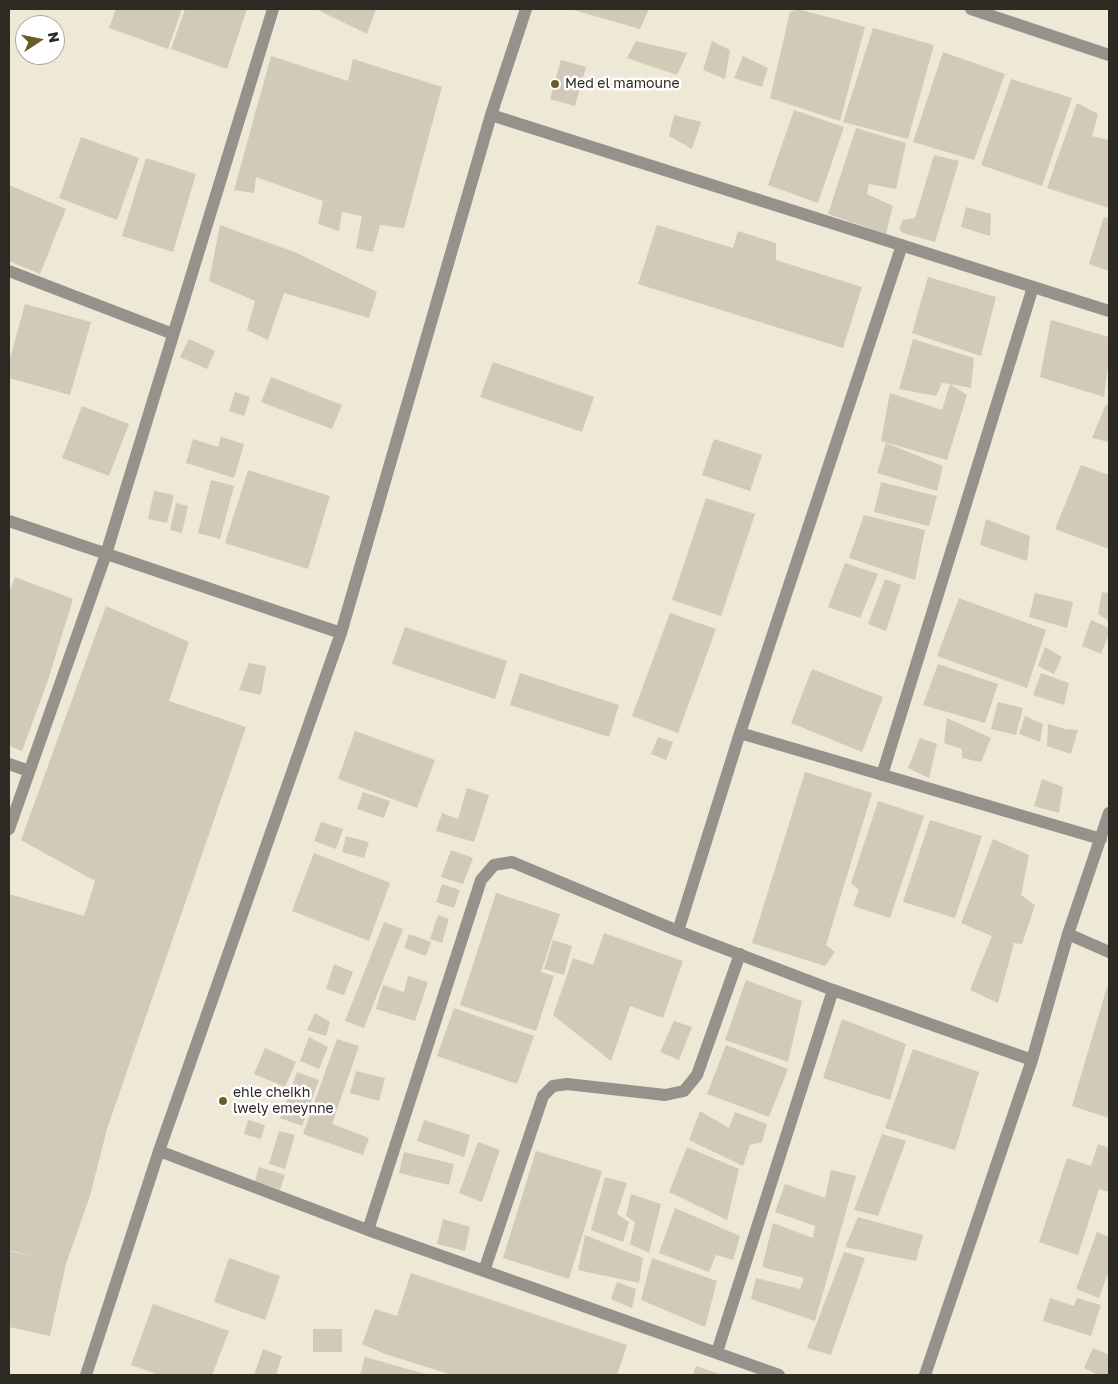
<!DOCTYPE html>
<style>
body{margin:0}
#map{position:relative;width:1118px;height:1384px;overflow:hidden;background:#eee8d6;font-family:"Golos Text",sans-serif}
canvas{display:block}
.frame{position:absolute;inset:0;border:10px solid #2d2a24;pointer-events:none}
.north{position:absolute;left:15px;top:15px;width:50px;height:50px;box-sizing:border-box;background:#fff;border:1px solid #abaaa7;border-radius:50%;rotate:79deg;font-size:14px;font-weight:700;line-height:20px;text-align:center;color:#2d2a24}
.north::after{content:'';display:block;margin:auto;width:18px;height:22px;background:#6e5b2a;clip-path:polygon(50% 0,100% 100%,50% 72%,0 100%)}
</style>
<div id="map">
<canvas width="1118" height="1384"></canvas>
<div class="frame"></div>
<div class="north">N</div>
</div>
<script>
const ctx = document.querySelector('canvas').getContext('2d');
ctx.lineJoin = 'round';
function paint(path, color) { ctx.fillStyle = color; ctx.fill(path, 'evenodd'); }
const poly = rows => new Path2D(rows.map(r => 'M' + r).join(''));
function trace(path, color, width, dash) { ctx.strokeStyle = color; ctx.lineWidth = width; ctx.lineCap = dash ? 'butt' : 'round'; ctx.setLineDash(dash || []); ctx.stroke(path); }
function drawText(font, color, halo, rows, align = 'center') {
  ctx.font = font + ' "Golos Text",sans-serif'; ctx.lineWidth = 5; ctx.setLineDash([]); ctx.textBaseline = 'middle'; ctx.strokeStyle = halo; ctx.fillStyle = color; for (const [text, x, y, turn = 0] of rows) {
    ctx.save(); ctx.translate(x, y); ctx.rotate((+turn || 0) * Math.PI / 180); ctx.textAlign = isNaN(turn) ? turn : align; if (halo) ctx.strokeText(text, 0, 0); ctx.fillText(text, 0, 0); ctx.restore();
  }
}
paint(poly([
 [116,9,182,9,168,49,109,28],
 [185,9,247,9,227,69,171,49],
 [316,9,376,9,367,34],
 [570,9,649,9,640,29],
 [798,9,865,27,840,121,770,98,790,12],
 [873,28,934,45,908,139,843,122],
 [636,41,687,53,677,75,627,58],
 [712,41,730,50,725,79,703,70],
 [943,52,1005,74,974,160,913,142],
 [271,56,348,81,353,59,442,87,404,228,380,225,373,252,356,248,362,216,342,212,339,231,318,224,323,201,256,177,254,193,234,190],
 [743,56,768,68,762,87,734,78],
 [561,60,586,67,575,106,550,99],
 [1011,79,1072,98,1042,186,981,165],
 [1077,103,1098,114,1092,136,1109,140,1109,208,1047,188],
 [794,110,844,127,818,203,768,185],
 [674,115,701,122,692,149,669,136],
 [856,128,906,143,896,189,869,184,867,194,893,206,886,234,828,214],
 [81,137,139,158,117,220,59,198],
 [934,155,959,161,935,242,903,233,899,229,903,220,915,218],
 [146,158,196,174,173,252,122,236],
 [9,185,66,209,40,274,9,261],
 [966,207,991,214,990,236,961,227],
 [1104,217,1109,218,1109,271,1089,264],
 [220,225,297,253,377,292,369,318,284,293,268,340,247,330,255,301,209,281],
 [657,225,733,248,738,231,776,243,776,260,862,287,843,348,638,284],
 [928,277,996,297,981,356,912,333],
 [25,304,91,322,70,395,9,378,9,362],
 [1051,320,1109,337,1109,359,1104,397,1040,377],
 [189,339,215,351,207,369,180,357],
 [913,339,974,358,971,388,950,384,967,395,947,460,881,441,890,393,942,410,950,384,942,383,936,396,899,389],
 [493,362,594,397,582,432,480,397],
 [271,377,342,405,332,429,261,402],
 [235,392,250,397,244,416,229,411],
 [1106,404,1109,405,1109,442,1092,438],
 [82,406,129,424,109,476,62,458],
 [221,437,244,444,234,478,186,463,193,439,218,447],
 [714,439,762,455,750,491,702,475],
 [886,443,943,466,937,491,877,473],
 [1081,465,1109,475,1109,549,1055,529],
 [248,470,330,496,308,569,225,543],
 [211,480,234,486,220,539,198,533],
 [881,482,937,496,929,526,874,512],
 [154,491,174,495,167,523,148,519],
 [706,498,755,514,721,616,672,600],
 [176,503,188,506,182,533,170,530],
 [864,515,925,530,915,580,849,558],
 [986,519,1030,536,1027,561,980,545],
 [845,563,878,574,860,618,828,607],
 [15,577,73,599,48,680,22,751,9,746,9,593],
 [885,579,901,585,886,631,868,624],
 [1102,592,1109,593,1109,621,1098,614],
 [1035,593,1073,602,1067,628,1029,617],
 [959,598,1046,630,1027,688,937,656],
 [106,606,189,642,169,701,246,727,107,1129,90,1196,66,1264,50,1336,9,1327,9,1251,32,1256,9,1250,9,894,84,916,95,881,21,840],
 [670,613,716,629,678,733,632,716],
 [1091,620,1109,628,1109,633,1101,654,1082,646],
 [405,627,507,661,495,699,392,664],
 [1045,647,1062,657,1054,674,1038,666],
 [249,663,266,666,261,695,239,690],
 [938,664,998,684,985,723,923,705],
 [812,669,883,697,862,752,791,723],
 [520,673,619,705,609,737,510,705],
 [1041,673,1069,683,1064,705,1033,695],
 [998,702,1023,708,1016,735,991,729],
 [1025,716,1043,724,1040,742,1019,734],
 [947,718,991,738,981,762,962,758,962,749,944,743],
 [1048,724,1065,729,1078,730,1071,754,1047,746],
 [355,731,435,760,417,808,338,779],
 [658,737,673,742,666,760,651,754],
 [920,738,937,744,929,778,908,768],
 [805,772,872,793,826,945,835,952,825,966,752,943],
 [1042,779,1063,787,1059,813,1034,806],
 [467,788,489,795,474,842,436,831,442,813,458,819],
 [363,792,390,801,384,818,357,809],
 [878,801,924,816,890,918,853,906,859,890,851,883],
 [930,820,982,836,955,918,903,902],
 [321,822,343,829,336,849,314,841],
 [346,836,369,842,364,858,342,852],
 [993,839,1029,855,1021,895,1035,905,1022,944,1014,943,998,1003,970,990,992,936,961,923],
 [451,850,473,858,463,884,441,877],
 [314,853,390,883,369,941,292,911],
 [442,884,460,890,454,908,436,902],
 [496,893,560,914,541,972,554,976,536,1031,460,1005],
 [438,915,449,919,442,943,430,939],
 [384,922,403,929,364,1028,345,1021],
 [604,933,683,961,663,1018,630,1006,611,1061,553,1015,573,958,593,965],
 [409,934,431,942,426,956,404,948],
 [553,940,572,946,564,975,544,969],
 [334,964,353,972,344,995,326,989],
 [408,976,428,982,415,1021,376,1009,383,985,404,992],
 [746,980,802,1001,788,1062,725,1040],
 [1107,987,1109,988,1109,1118,1072,1106],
 [454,1008,534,1036,517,1084,437,1056],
 [315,1013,330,1022,326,1036,307,1030],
 [842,1019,906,1044,890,1100,823,1078],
 [674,1021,692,1027,679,1060,660,1052],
 [309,1037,328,1047,319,1069,300,1061],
 [337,1039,359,1046,332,1124,369,1138,363,1155,303,1134],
 [726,1045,788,1069,769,1117,707,1094],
 [265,1048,296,1062,285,1087,254,1074],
 [913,1049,979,1072,955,1150,885,1128],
 [356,1071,385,1078,379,1101,350,1093],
 [297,1072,319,1080,302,1126,280,1118],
 [700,1111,729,1128,735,1112,767,1124,762,1142,750,1145,743,1166,689,1140],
 [248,1120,265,1125,261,1139,244,1134],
 [424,1120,470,1135,464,1157,417,1141],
 [279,1131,295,1135,285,1169,269,1164],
 [882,1134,906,1141,878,1216,854,1210],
 [478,1142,500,1150,482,1202,459,1193],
 [1098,1144,1109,1148,1109,1192,1099,1189,1078,1255,1039,1242,1067,1158,1091,1166],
 [687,1147,739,1169,727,1220,669,1192],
 [536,1151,602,1171,569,1279,503,1258],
 [404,1152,454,1164,449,1185,399,1173],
 [259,1167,285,1175,280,1190,255,1181],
 [831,1170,856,1176,815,1321,751,1299,756,1278,800,1289,804,1278,762,1267,773,1223,813,1238,815,1226,775,1212,785,1184,825,1198],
 [605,1177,627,1183,617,1214,629,1222,623,1242,591,1230],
 [631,1194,661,1204,649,1253,630,1244,635,1222,626,1216],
 [675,1208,740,1236,733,1260,716,1255,709,1272,659,1253],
 [858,1217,923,1235,916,1261,845,1247],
 [443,1219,470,1227,465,1251,437,1244],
 [1097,1232,1109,1237,1109,1271,1099,1298,1076,1289],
 [585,1235,643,1258,639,1283,578,1270],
 [844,1252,865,1258,831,1355,807,1348],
 [229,1258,280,1276,265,1320,214,1302],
 [652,1258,717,1281,705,1327,641,1300],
 [411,1273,627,1345,617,1375,452,1375,385,1354,362,1344,375,1309,397,1316],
 [617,1282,636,1289,632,1308,611,1299],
 [1050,1298,1074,1306,1077,1298,1101,1305,1091,1336,1043,1321],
 [153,1304,229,1331,212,1375,159,1375,131,1365],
 [313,1329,342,1329,342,1352,313,1352],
 [1093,1348,1109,1355,1109,1375,1098,1375,1084,1368],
 [263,1349,282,1356,276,1375,254,1375],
 [365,1357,429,1375,360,1375],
 [696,1366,722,1375,693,1375]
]), '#d1cab9');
trace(poly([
 [971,9,1109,55],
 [491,115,1109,311],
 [9,271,173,334],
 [9,521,341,633],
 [740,733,1101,839],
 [9,764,29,771],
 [882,775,1033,287],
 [9,829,106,554,273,9],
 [678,931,740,733,902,245],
 [1068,934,1109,952],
 [159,1151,368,1230,779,1375],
 [368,1230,481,880,494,865,512,862,678,931,833,990,1032,1060],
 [484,1271,543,1096,553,1086,567,1084,665,1095,684,1091,697,1075,740,954],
 [717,1352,833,990],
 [86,1375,159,1151,341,633,491,115,526,9],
 [925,1375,1032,1060,1068,934,1109,813]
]), '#95928b', 12);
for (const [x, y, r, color] of [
 [555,84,5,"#6e5b2a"],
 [223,1101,5,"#6e5b2a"]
]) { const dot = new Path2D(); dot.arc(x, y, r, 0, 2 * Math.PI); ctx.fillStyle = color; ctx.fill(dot); trace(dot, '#fff', 2); }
drawText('14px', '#2d2a24', '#fff', [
 ["Med el mamoune",565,84],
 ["ehle cheikh",233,1093],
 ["lwely emeynne",233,1109]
], 'left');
</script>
